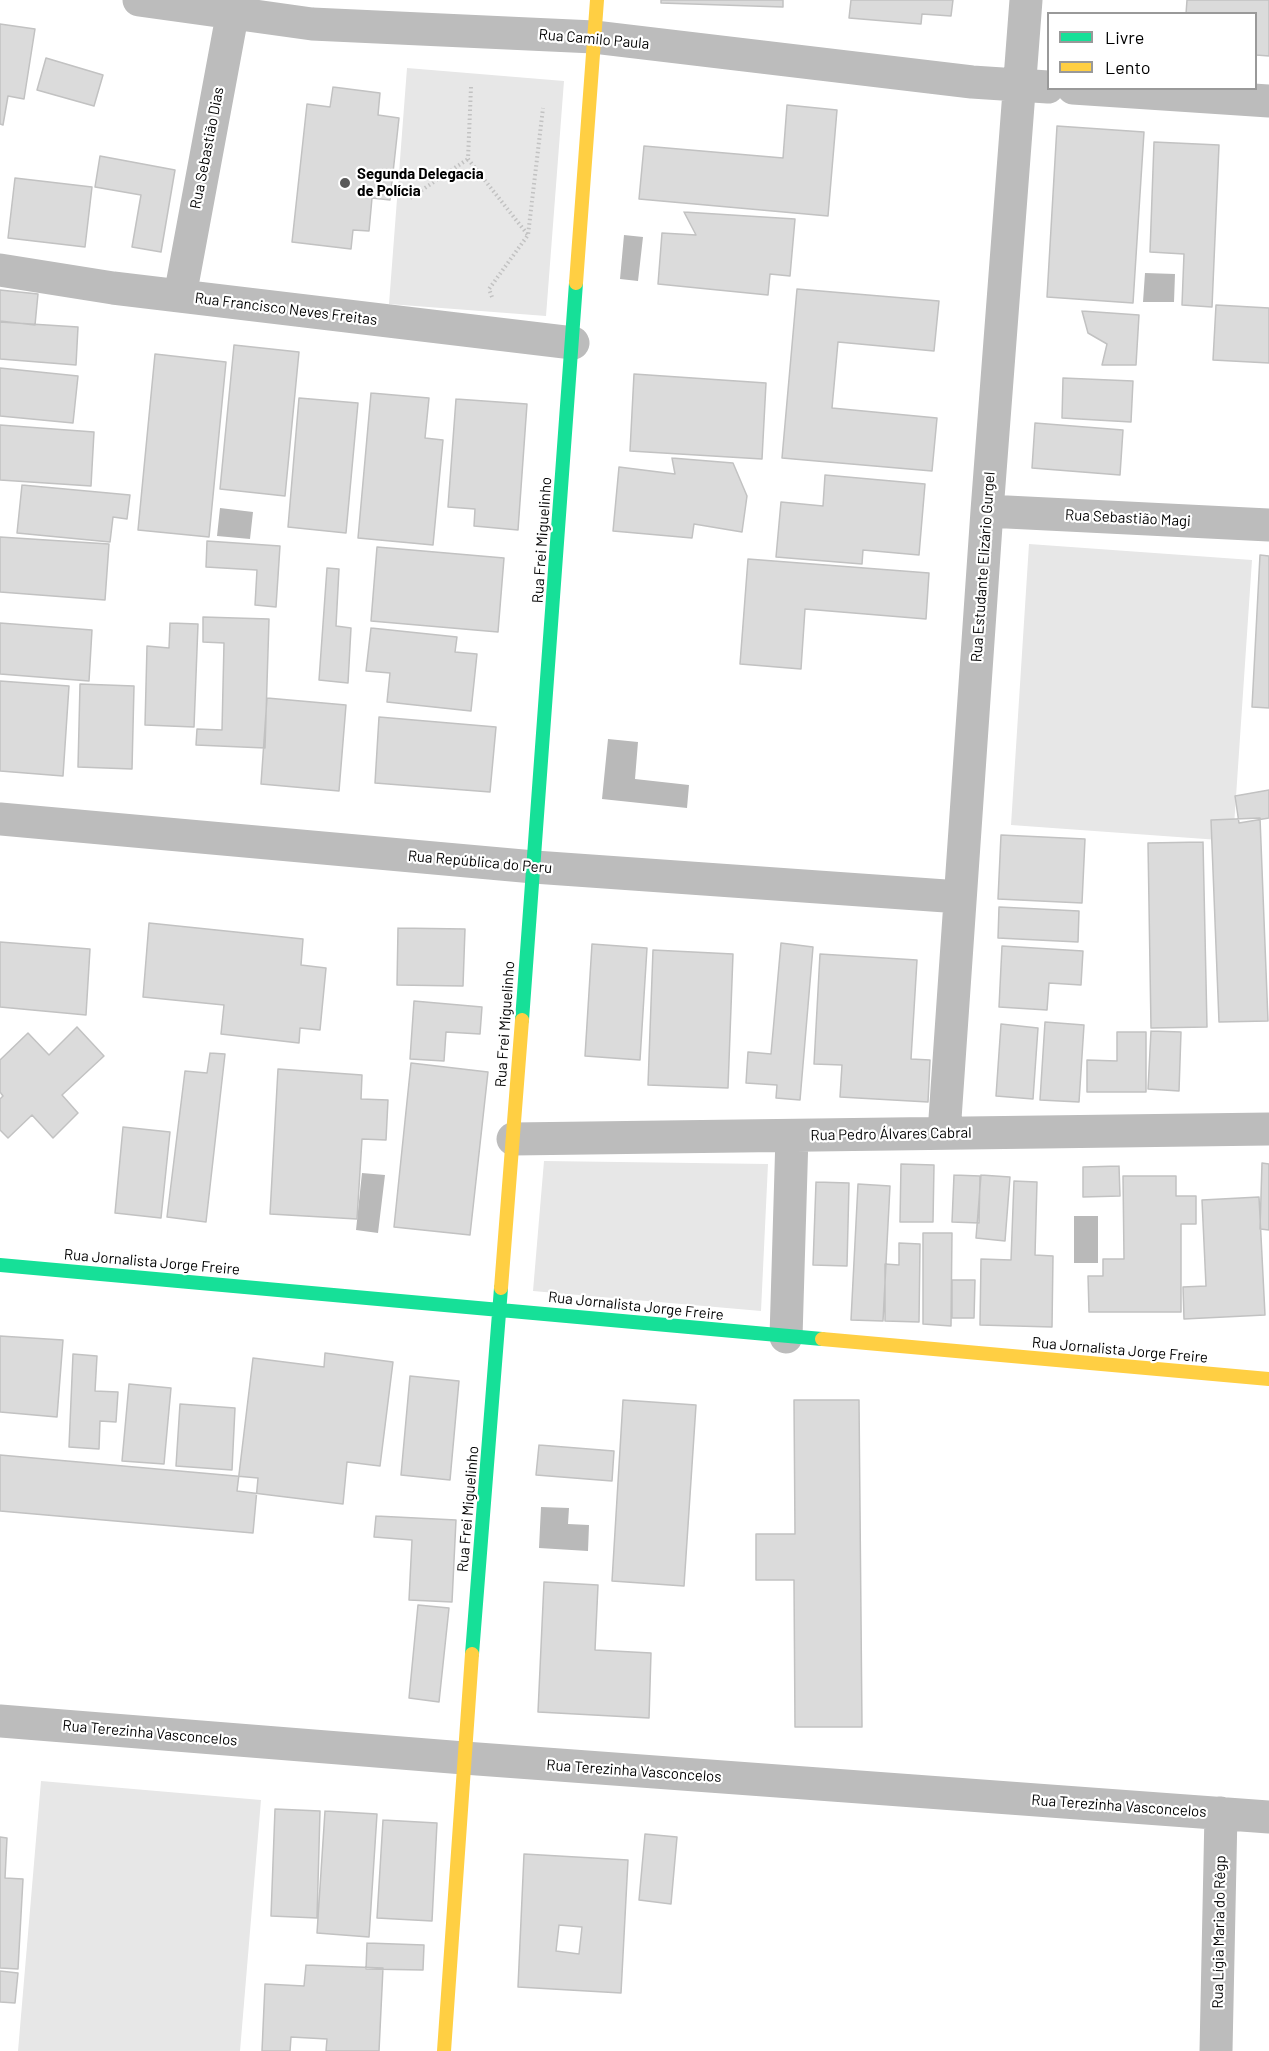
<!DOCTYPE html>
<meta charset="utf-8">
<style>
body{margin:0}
#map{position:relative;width:1269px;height:2051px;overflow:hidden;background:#fff;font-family:Barlow,sans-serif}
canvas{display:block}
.legend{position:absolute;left:1047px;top:12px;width:210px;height:78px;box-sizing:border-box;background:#fff;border:2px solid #999;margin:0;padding:8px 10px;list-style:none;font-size:18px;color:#000}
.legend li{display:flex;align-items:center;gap:12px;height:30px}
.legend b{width:30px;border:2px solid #999}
</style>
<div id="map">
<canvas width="1269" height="2051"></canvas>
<ul class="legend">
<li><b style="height:8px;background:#16e098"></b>Livre</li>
<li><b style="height:8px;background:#ffcf43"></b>Lento</li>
</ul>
</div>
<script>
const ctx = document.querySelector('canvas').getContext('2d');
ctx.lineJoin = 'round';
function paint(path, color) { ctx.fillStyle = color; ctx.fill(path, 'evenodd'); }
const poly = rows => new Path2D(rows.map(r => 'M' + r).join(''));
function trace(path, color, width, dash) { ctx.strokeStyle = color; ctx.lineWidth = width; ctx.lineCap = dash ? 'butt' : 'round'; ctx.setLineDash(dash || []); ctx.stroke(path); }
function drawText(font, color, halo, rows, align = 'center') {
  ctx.font = font + ' Barlow,sans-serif'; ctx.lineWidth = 4.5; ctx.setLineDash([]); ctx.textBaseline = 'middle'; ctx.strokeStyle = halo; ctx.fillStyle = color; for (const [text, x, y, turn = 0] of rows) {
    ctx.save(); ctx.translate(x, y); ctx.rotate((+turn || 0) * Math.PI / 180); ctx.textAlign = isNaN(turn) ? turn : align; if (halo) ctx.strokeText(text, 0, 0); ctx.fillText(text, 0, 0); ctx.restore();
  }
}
paint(poly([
 [407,68,564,81,546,316,389,304],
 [1029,544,1252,560,1233,841,1011,825],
 [544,1161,768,1164,761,1311,533,1291],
 [41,1781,261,1800,240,2051,18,2051]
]), '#e7e7e7');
paint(poly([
 [624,235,643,237,638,281,620,279],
 [1145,273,1175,274,1174,302,1143,302],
 [220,508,253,512,250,539,217,536],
 [608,739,638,742,635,779,689,785,687,808,602,799],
 [362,1173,385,1175,378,1233,356,1230],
 [1074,1216,1098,1216,1098,1263,1074,1263],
 [541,1507,569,1508,568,1524,589,1525,588,1551,539,1548]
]), '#b9b9b9');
const building = poly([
 [661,0,783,0,783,7,661,3,661,0],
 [851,0,953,0,951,16,922,14,921,24,849,18,851,0],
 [1187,0,1269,0,1269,56,1256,55,1256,14,1186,14,1187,0],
 [0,24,35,29,24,99,8,96,3,125,0,124,0,24],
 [46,58,103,75,94,106,37,90,46,58],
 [333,87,380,93,378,115,399,118,390,200,372,198,369,231,353,230,351,249,292,242,307,104,330,107,333,87],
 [787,105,837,110,828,216,639,199,644,146,783,158,787,105],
 [1057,126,1144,132,1133,303,1047,297,1057,126],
 [1154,142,1219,145,1212,307,1182,305,1184,254,1150,252,1154,142],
 [100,156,175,170,161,252,132,247,141,195,95,187,100,156],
 [15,178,92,187,85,247,8,238,15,178],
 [684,212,795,219,790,276,770,274,768,295,658,284,662,233,696,235,684,212],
 [797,289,939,301,934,351,838,342,832,408,937,418,932,471,782,458,797,289],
 [0,290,38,294,35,325,0,321,0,290],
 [1216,305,1269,308,1269,363,1213,360,1216,305],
 [1082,311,1139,315,1136,365,1102,365,1107,344,1088,333,1082,311],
 [0,322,78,327,76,365,0,359,0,322],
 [234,345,299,352,285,496,220,489,234,345],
 [155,354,226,362,209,537,138,530,155,354],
 [0,368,78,376,73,423,0,416,0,368],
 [634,374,766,383,762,459,630,451,634,374],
 [1063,378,1133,381,1131,422,1062,418,1063,378],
 [371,393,429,398,425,438,443,440,433,545,358,538,371,393],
 [299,398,358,403,346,533,288,527,299,398],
 [456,399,527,404,518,530,474,526,475,509,448,507,456,399],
 [1035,423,1123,430,1120,475,1032,468,1035,423],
 [0,425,94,432,91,486,0,480,0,425],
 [672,458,733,463,747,496,742,532,694,524,692,538,613,531,619,467,675,474,672,458],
 [825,475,925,484,919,555,863,550,862,564,776,557,781,502,823,506,825,475],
 [22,485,130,495,127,519,113,517,110,542,17,533,22,485],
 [0,537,109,544,105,600,0,592,0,537],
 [207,541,280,546,276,607,255,605,257,570,206,567,207,541],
 [377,547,504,558,498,632,371,621,377,547],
 [1260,555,1269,556,1269,708,1252,707,1260,555],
 [748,559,929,573,926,619,805,609,801,669,740,664,748,559],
 [327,568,339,569,336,626,351,628,348,683,319,680,327,568],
 [203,617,269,619,265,748,196,745,197,729,222,730,224,643,203,642,203,617],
 [0,623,92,630,89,681,0,674,0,623],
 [170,623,198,624,194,727,145,725,147,646,169,648,170,623],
 [371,628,457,637,455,652,477,654,471,711,387,702,390,673,366,671,371,628],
 [0,681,69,686,63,776,0,771,0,681],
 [80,684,134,686,132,769,78,767,80,684],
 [267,698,346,705,339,791,261,784,267,698],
 [379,717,496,727,490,792,375,783,379,717],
 [1269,790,1269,818,1239,823,1235,796,1269,790],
 [1260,818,1268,1021,1219,1022,1211,820,1260,818],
 [1001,835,1085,839,1082,903,998,899,1001,835],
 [1203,842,1207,1027,1151,1028,1148,843,1203,842],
 [999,907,1079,911,1078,942,998,938,999,907],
 [149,923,303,939,301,965,326,968,320,1030,300,1028,299,1043,221,1034,224,1005,143,997,149,923],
 [398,928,465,929,463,986,397,985,398,928],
 [0,942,90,949,86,1015,0,1007,0,942],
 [781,943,813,947,800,1100,776,1098,777,1085,746,1083,748,1052,771,1054,781,943],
 [592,944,647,948,640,1060,585,1056,592,944],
 [1002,946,1083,951,1081,985,1049,983,1047,1010,999,1007,1002,946],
 [653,950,733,954,728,1088,648,1085,653,950],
 [820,954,917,960,911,1059,930,1060,928,1102,840,1097,842,1065,814,1064,820,954],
 [414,1001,482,1007,480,1034,446,1032,444,1061,410,1059,414,1001],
 [1045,1022,1084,1025,1079,1102,1040,1100,1045,1022],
 [1001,1024,1038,1028,1033,1099,996,1096,1001,1024],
 [77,1027,104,1056,62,1095,78,1113,53,1138,32,1115,8,1138,0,1130,0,1099,3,1096,0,1092,0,1060,28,1033,49,1055,77,1027],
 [1151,1031,1181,1032,1179,1091,1148,1089,1151,1031],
 [1117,1032,1146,1032,1146,1092,1087,1092,1087,1060,1117,1061,1117,1032],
 [210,1053,225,1054,206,1222,167,1217,185,1071,207,1073,210,1053],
 [411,1063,488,1072,470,1235,394,1227,411,1063],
 [278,1069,362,1075,361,1099,388,1100,386,1140,362,1139,357,1219,270,1214,278,1069],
 [123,1127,170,1132,161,1218,115,1213,123,1127],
 [1262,1163,1269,1164,1269,1230,1260,1229,1262,1163],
 [901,1164,934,1165,933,1222,900,1222,901,1164],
 [1119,1166,1120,1196,1083,1197,1083,1167,1119,1166],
 [954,1175,980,1176,979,1223,952,1222,954,1175],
 [981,1175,1010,1177,1005,1241,976,1238,981,1175],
 [1123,1176,1176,1176,1176,1196,1196,1196,1196,1224,1181,1224,1181,1312,1089,1312,1088,1276,1103,1276,1103,1259,1124,1259,1123,1176],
 [1014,1181,1037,1182,1035,1255,1053,1256,1052,1327,980,1325,981,1259,1011,1260,1014,1181],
 [816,1182,849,1183,847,1266,813,1265,816,1182],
 [858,1184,890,1186,883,1321,851,1320,858,1184],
 [1259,1197,1265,1315,1184,1319,1183,1287,1206,1286,1202,1200,1259,1197],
 [923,1233,952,1233,951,1326,923,1324,923,1233],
 [899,1243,920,1244,919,1322,885,1321,885,1264,899,1265,899,1243],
 [952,1280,975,1280,974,1318,952,1318,952,1280],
 [0,1336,63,1340,57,1417,0,1412,0,1336],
 [325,1353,393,1362,380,1466,347,1462,343,1504,237,1491,253,1358,324,1367,325,1353],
 [73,1354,97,1356,95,1391,118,1392,116,1422,100,1421,99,1449,69,1447,73,1354],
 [410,1376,459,1381,450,1480,401,1475,410,1376],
 [129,1384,171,1388,164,1464,122,1461,129,1384],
 [623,1400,696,1405,684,1586,612,1581,623,1400],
 [794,1400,859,1400,862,1727,795,1727,794,1580,756,1580,756,1534,795,1534,794,1400],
 [180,1404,235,1408,232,1470,176,1466,180,1404],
 [539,1445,614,1451,612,1481,536,1475,539,1445],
 [0,1455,258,1478,253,1533,0,1511,0,1455],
 [376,1516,456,1520,452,1602,409,1600,412,1540,374,1537,376,1516],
 [544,1582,598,1585,595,1650,651,1653,649,1718,538,1712,544,1582],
 [418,1605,449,1608,439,1702,409,1698,418,1605],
 [275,1809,320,1811,317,1918,271,1916,275,1809],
 [325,1811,377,1814,369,1937,317,1933,325,1811],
 [383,1820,437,1823,432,1921,377,1918,383,1820],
 [645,1834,677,1837,671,1904,639,1900,645,1834],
 [0,1837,7,1838,5,1878,23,1879,18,1969,0,1968,0,1837],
 [524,1854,628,1860,621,1993,518,1987,524,1854],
 [559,1925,582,1927,579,1954,556,1951,559,1925],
 [367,1943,424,1945,423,1970,366,1969,367,1943],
 [306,1965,383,1968,379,2051,326,2051,327,2039,291,2037,290,2051,262,2051,265,1984,304,1986,306,1965],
 [0,1971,18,1973,15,2003,0,2002,0,1971]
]);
paint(building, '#dbdbdb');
trace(building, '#c2c2c2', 1.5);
trace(poly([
 [471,87,468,159,528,235],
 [410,198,468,159],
 [492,297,489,289,528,235,543,108]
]), '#c2c2c2', 4, [1.5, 3]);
trace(poly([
 [139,0,312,24,594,37,972,82,1048,87],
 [1073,88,1269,101],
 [0,270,113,288,573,343],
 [180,296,235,0],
 [987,511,1269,525],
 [0,819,534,867,960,897],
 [944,1133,987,511,1026,0],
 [513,1139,1269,1129],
 [786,1337,792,1136],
 [0,1721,464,1758,1269,1817],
 [1216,2051,1221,1813]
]), '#bcbcbc', 33);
trace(poly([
 [522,1020,576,283],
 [0,1265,822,1339],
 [472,1654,501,1288]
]), '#16e098', 14);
trace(poly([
 [576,283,597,0],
 [501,1288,522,1020],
 [822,1339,1269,1379],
 [444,2051,472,1654]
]), '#ffcf43', 14);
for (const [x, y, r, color] of [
 [345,183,6,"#595959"]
]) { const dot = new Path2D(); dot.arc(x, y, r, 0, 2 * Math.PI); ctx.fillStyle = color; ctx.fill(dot); trace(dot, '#fff', 2); }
drawText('15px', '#000', '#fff', [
 ["Rua Camilo Paula",594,39,5],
 ["Rua Sebastião Dias",207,148,-79],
 ["Rua Francisco Neves Freitas",286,309,7],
 ["Rua Sebastião Magi",1128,518,3],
 ["Rua Frei Miguelinho",542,540,-86],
 ["Rua Estudante Elizário Gurgel",983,567,-86],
 ["Rua República do Peru",480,862,5],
 ["Rua Frei Miguelinho",505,1024,-86],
 ["Rua Pedro Álvares Cabral",891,1134,-1],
 ["Rua Jornalista Jorge Freire",152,1262,5],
 ["Rua Jornalista Jorge Freire",636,1306,6],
 ["Rua Jornalista Jorge Freire",1120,1350,5],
 ["Rua Frei Miguelinho",468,1509,-85],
 ["Rua Terezinha Vasconcelos",150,1733,5],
 ["Rua Terezinha Vasconcelos",634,1771,4],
 ["Rua Terezinha Vasconcelos",1119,1806,4],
 ["Rua Lígia Maria do Rêgp",1219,1932,-89]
]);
drawText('bold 15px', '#000', '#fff', [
 ["Segunda Delegacia",357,174],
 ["de Polícia",357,191]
], 'left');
</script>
